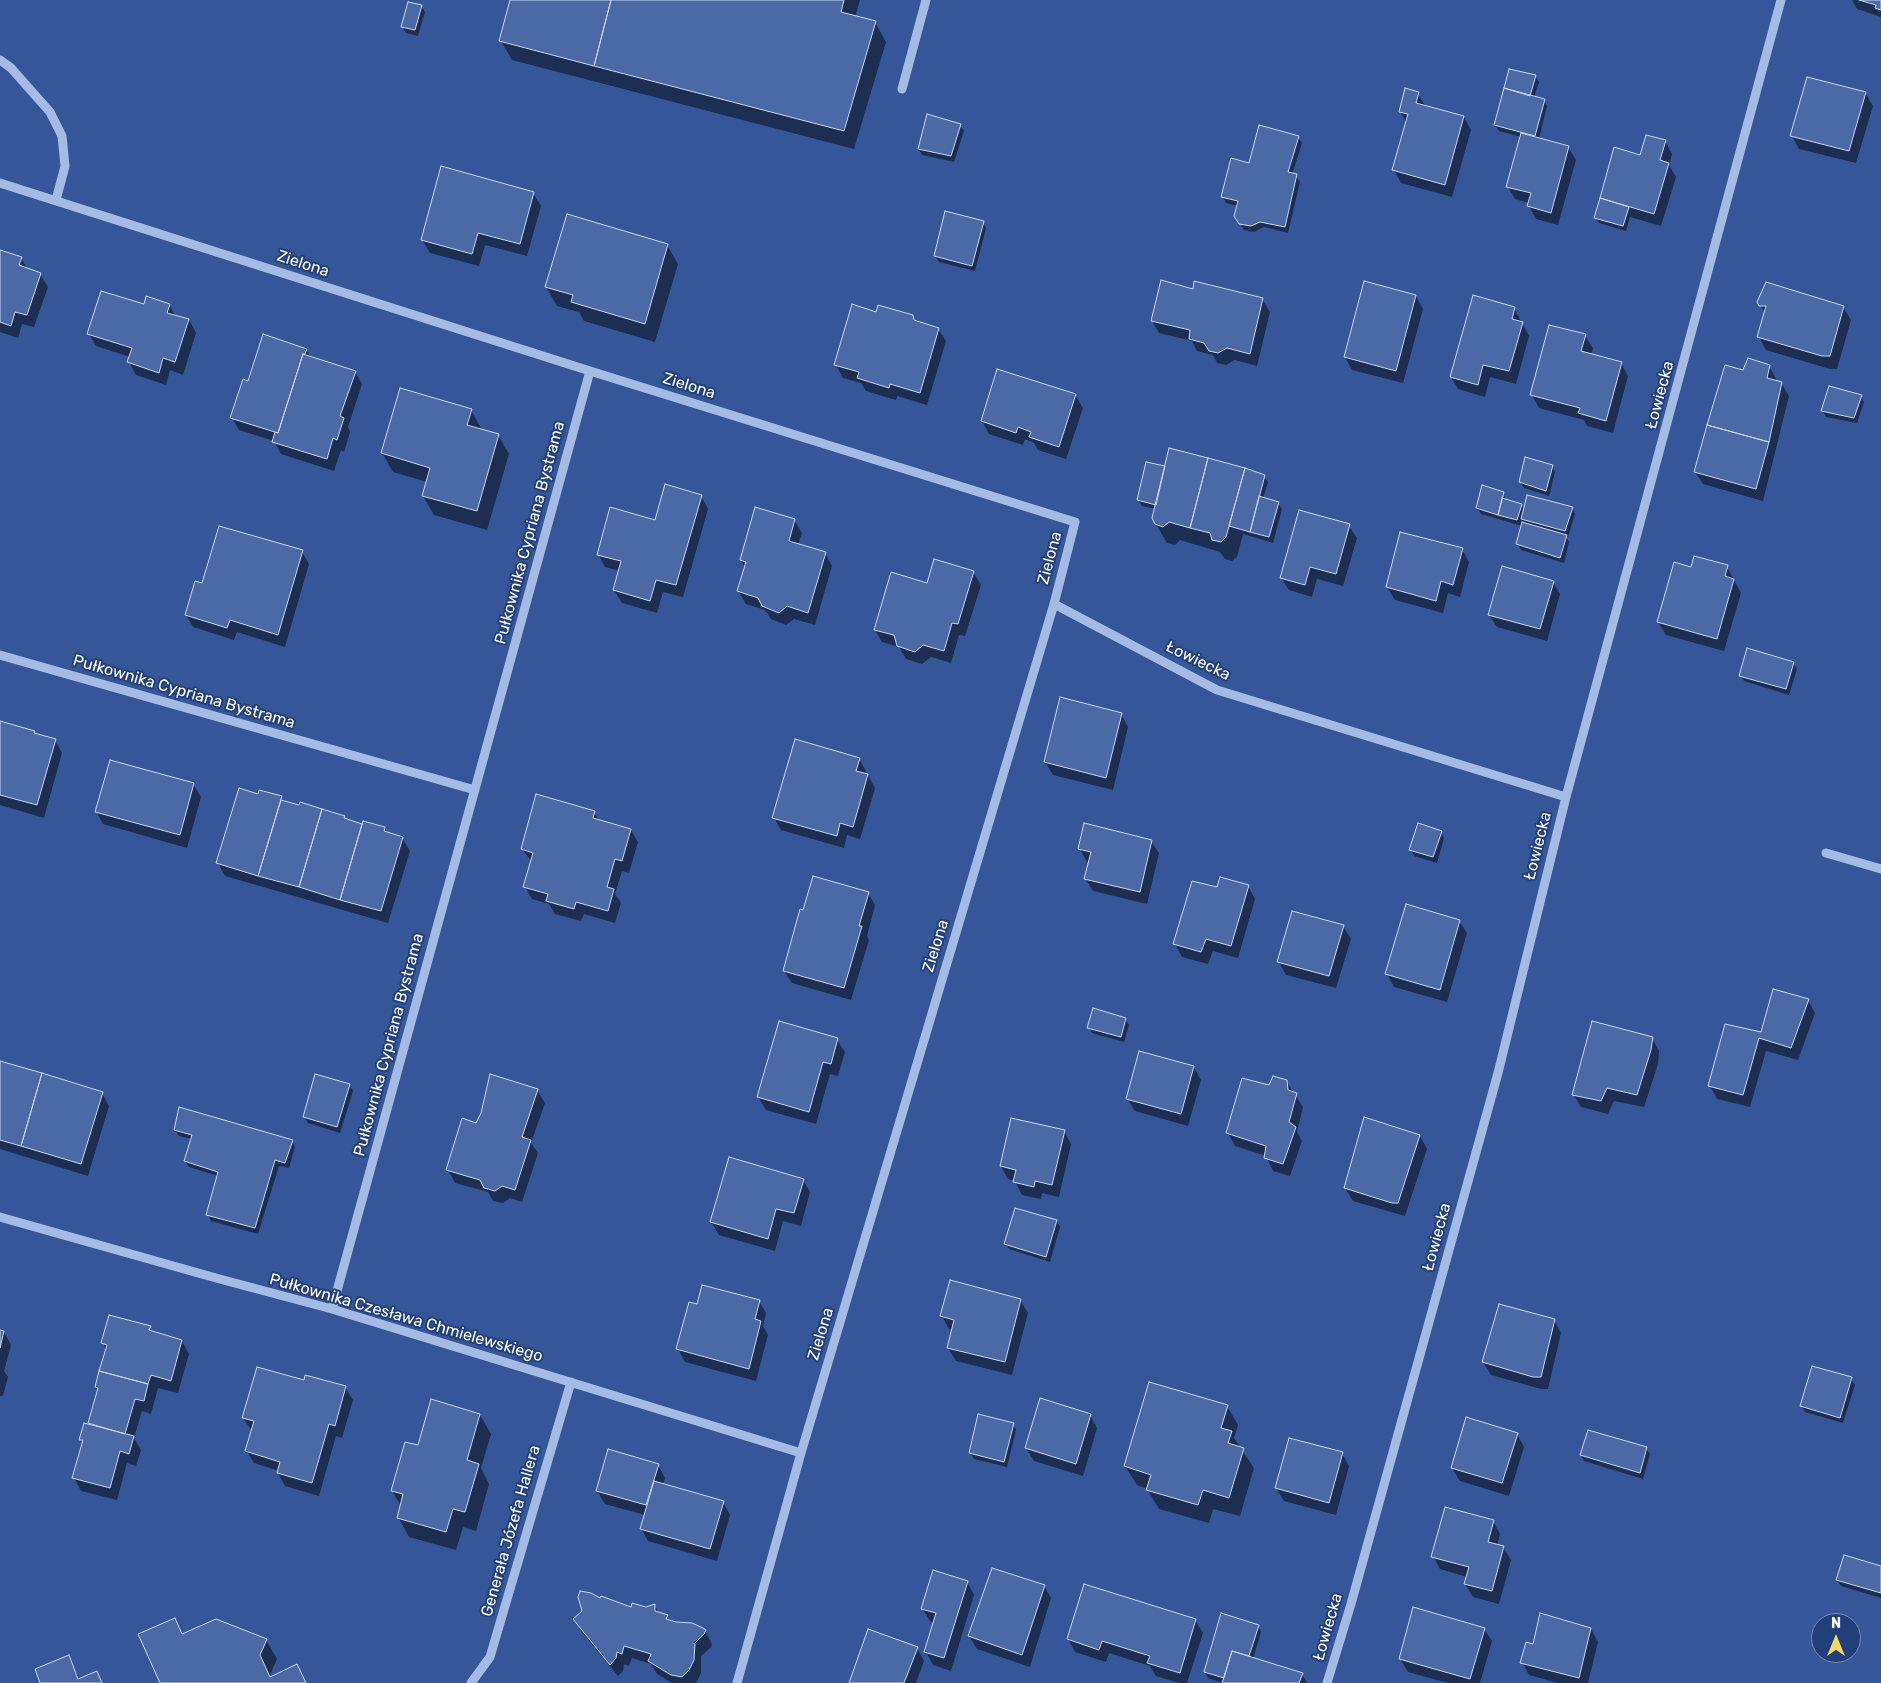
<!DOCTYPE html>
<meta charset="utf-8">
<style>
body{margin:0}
#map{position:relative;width:1881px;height:1683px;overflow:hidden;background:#213f7b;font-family:Rubik,sans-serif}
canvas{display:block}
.north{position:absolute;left:1811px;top:1613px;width:50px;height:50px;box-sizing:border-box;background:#213f7b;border:1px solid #7a8cb0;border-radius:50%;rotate:0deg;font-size:14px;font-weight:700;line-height:20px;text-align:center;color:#fff}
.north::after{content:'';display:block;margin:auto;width:18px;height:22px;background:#f2d966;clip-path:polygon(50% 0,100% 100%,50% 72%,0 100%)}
</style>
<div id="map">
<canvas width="1881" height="1683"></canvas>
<div class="north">N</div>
</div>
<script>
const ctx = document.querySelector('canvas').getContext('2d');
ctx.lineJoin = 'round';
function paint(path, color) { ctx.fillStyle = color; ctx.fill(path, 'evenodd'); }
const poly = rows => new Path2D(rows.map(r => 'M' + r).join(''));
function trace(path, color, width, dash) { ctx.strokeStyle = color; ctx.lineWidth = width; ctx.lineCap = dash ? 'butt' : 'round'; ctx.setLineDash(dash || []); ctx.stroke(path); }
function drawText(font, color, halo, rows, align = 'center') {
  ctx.font = font + ' Rubik,sans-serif'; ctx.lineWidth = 4; ctx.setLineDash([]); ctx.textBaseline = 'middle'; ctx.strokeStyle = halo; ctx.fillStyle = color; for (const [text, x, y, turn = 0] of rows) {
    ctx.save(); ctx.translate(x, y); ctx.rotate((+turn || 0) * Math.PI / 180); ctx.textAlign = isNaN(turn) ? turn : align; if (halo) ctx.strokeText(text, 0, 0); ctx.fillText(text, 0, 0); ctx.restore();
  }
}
paint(poly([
 [0,0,1881,0,1881,1683,0,1683],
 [1821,1623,1851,1623,1851,1653,1821,1653]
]), '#355799');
paint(poly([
 [511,0,860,0,855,17,875,22,886,42,854,149,512,60,501,41],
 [1852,0,1881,0,1881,17,1857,9],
 [421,6,425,12,418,36,406,33,402,27],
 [1535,76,1539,82,1534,98,1544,100,1547,106,1539,139,1568,147,1576,160,1558,225,1536,219,1529,206,1529,203,1515,199,1508,187,1521,137,1499,131,1495,125],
 [1418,94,1426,107,1464,117,1471,130,1452,197,1401,183,1394,170,1407,124,1400,111],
 [1866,94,1873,106,1856,163,1799,149,1792,136],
 [960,125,964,131,954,162,922,155,919,149],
 [1298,137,1302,143,1292,175,1296,176,1300,182,1288,233,1264,227,1254,232,1244,230,1239,222,1238,206,1226,203,1223,197,1250,164],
 [1665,141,1672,154,1669,165,1676,177,1661,226,1630,217,1626,231,1599,223,1595,217,1615,149,1641,156],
 [533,193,541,206,527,256,485,245,479,266,430,253,422,240],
 [983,222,986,228,975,271,939,262,935,256],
 [667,245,678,264,655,342,584,321,579,312,557,306,546,287],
 [0,251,21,258,28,270,40,274,48,287,34,327,22,324,18,338,0,332],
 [1194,290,1262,299,1270,312,1257,366,1235,360,1226,365,1217,363,1213,355,1197,351,1192,341,1159,333,1152,321],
 [1416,296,1423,309,1403,383,1352,370,1345,357],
 [169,305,176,317,189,320,196,333,183,375,170,370,166,385,136,375,129,362,130,357,96,346,89,334,144,306],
 [1761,306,1843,307,1851,320,1837,369,1830,369,1766,350,1759,337,1765,314],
 [1514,308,1529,336,1516,384,1490,377,1485,397,1458,389,1451,377],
 [877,313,912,316,916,322,938,329,946,341,927,405,897,396,896,400,866,391,861,383,843,378,836,365],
 [1585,336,1593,348,1591,355,1621,363,1628,376,1613,433,1587,426,1584,420,1539,408,1532,395],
 [306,350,310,356,355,372,362,384,348,427,350,432,344,452,341,450,334,471,281,454,274,441,239,430,232,418,249,383],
 [1769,366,1776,379,1776,382,1781,383,1789,396,1763,501,1703,484,1695,472,1744,371],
 [1075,395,1083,408,1066,459,1038,450,1034,443,1025,439,1023,445,989,434,982,421],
 [1861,396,1864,402,1857,423,1826,417,1823,411],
 [471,410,482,430,498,435,509,454,487,530,434,515,423,496,427,482,393,472,382,453],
 [1552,466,1555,472,1549,496,1524,488,1520,482],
 [1166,468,1264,476,1268,482,1263,499,1278,503,1282,509,1273,543,1243,534,1237,557,1232,561,1225,559,1220,552,1180,540,1175,545,1167,543,1156,524,1156,509,1142,506,1138,500],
 [1503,493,1506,500,1521,505,1525,511,1572,508,1575,514,1568,537,1566,536,1569,542,1564,563,1521,550,1518,544,1522,526,1481,514,1477,508],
 [701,496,708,509,683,597,663,592,657,613,622,603,614,590,620,571,605,567,598,554],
 [794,520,802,533,798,545,825,553,832,566,815,625,794,619,786,625,771,619,765,610,746,604,738,591,745,568,741,560],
 [1349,526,1357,538,1343,586,1317,579,1312,597,1289,590,1281,578],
 [1462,549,1469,562,1460,597,1448,593,1443,613,1395,600,1387,587],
 [302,552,309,564,285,647,237,632,234,640,193,627,186,615,202,585],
 [1727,567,1741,593,1724,651,1666,635,1658,622,1691,568],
 [973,572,981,585,965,636,959,635,951,663,931,657,922,664,906,659,899,647,882,642,875,630,928,584],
 [1553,582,1560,594,1547,641,1497,627,1489,615],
 [1793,663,1797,669,1789,695,1744,681,1741,675],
 [1121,714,1128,727,1113,790,1053,775,1045,762],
 [0,723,34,732,35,735,55,740,62,753,44,818,0,805],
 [859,759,866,771,865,774,868,775,875,788,860,839,847,835,844,848,781,830,774,818],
 [193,784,201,797,187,848,103,824,96,811],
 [259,795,281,798,284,802,344,817,346,821,363,825,385,828,387,833,402,838,410,851,388,923,225,876,218,863],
 [594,812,599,821,631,830,638,842,629,873,622,871,615,894,621,903,615,923,584,914,581,921,555,914,549,904,532,899,525,887,532,862,522,849],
 [1441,832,1444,838,1437,863,1414,856,1411,850],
 [1151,841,1159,853,1147,904,1093,891,1085,878,1089,862,1087,862,1080,849],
 [1248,886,1255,899,1238,958,1213,951,1208,964,1182,957,1175,944],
 [868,893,875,905,867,936,869,940,851,1000,792,983,784,971,804,912],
 [1459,921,1467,933,1447,1002,1394,987,1387,974],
 [1343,926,1351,939,1336,988,1286,975,1279,962],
 [1808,1000,1815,1013,1798,1060,1766,1051,1750,1107,1717,1099,1710,1086,1762,1033],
 [1125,1019,1129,1025,1124,1042,1092,1033,1089,1027],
 [1652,1038,1659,1051,1658,1064,1644,1107,1614,1101,1608,1114,1581,1107,1573,1094],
 [837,1040,845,1052,838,1076,830,1074,816,1124,766,1110,758,1097],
 [0,1062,102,1093,109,1106,88,1176,0,1149],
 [1194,1067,1201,1080,1188,1126,1135,1111,1127,1098],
 [1286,1081,1303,1107,1297,1132,1302,1141,1290,1176,1273,1171,1266,1156,1235,1146,1228,1133,1270,1086],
 [349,1085,353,1091,340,1133,308,1123,304,1117],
 [537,1090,545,1103,531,1143,538,1153,522,1202,510,1198,503,1203,493,1201,488,1192,455,1183,448,1170,476,1125],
 [175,1130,292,1141,295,1147,289,1168,279,1166,258,1234,211,1221,208,1215,218,1176,189,1167,185,1161,192,1139,179,1136],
 [1064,1131,1071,1144,1059,1197,1042,1193,1041,1199,1022,1195,1015,1181,1008,1179,1001,1166],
 [1420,1136,1427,1149,1405,1216,1353,1201,1345,1188],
 [803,1180,810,1192,801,1226,783,1221,775,1251,719,1235,711,1222],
 [1057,1221,1060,1227,1050,1262,1009,1249,1005,1243],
 [1020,1300,1028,1313,1012,1375,956,1361,948,1348,953,1330,949,1329,942,1316],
 [759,1301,766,1313,763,1326,768,1335,756,1381,685,1362,678,1349,698,1306],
 [1554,1320,1561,1333,1548,1389,1541,1389,1491,1375,1483,1362],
 [150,1327,153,1333,182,1341,189,1354,178,1393,158,1388,151,1414,142,1411,134,1438,141,1450,136,1466,127,1463,117,1500,81,1491,74,1478,83,1444,81,1440,89,1425,99,1391,96,1387,106,1350,103,1343],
 [0,1331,4,1332,11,1345,4,1371,8,1377,3,1396,0,1396],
 [1851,1379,1855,1385,1843,1423,1805,1412,1802,1406],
 [305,1382,345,1387,353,1400,342,1438,336,1436,319,1496,285,1486,278,1473,279,1471,254,1463,246,1450,252,1431,243,1418],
 [1227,1406,1238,1425,1234,1438,1254,1468,1240,1516,1213,1509,1209,1523,1159,1509,1147,1489,1137,1485,1125,1466],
 [480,1415,491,1434,481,1468,489,1484,476,1531,463,1527,456,1550,409,1537,398,1517,401,1506,392,1491,418,1447],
 [1090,1415,1097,1428,1083,1476,1034,1461,1026,1448],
 [1013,1424,1016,1430,1007,1467,974,1459,970,1452],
 [1517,1434,1524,1447,1509,1496,1460,1481,1452,1468],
 [1646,1448,1650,1454,1643,1479,1584,1461,1581,1455],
 [1342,1453,1349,1466,1336,1515,1284,1501,1276,1488],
 [658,1465,665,1478,663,1485,723,1502,730,1515,717,1561,648,1541,641,1528,645,1515,605,1504,597,1491],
 [1493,1521,1500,1534,1497,1546,1503,1547,1511,1560,1499,1604,1473,1597,1465,1584,1467,1577,1440,1569,1433,1556],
 [1845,1556,1881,1567,1881,1598,1841,1586,1837,1580],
 [967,1582,974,1595,951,1671,933,1665,926,1652,934,1623,930,1621,922,1608],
 [1044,1586,1051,1598,1030,1667,977,1649,969,1636],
 [600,1599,632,1609,646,1608,655,1606,659,1613,667,1616,670,1622,705,1631,712,1644,711,1647,701,1656,701,1673,696,1683,672,1683,657,1674,651,1664,632,1658,629,1666,624,1664,623,1671,618,1676,582,1632,575,1620],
 [174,1620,183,1636,266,1640,277,1659,270,1675,271,1678,296,1666,306,1683,162,1683],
 [1195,1620,1203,1633,1187,1683,1179,1683,1156,1676,1150,1666,1109,1653,1106,1662,1075,1652,1068,1639],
 [1258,1626,1261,1632,1253,1659,1302,1674,1307,1683,1223,1683,1208,1678,1205,1672],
 [1484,1629,1492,1641,1480,1683,1448,1683,1408,1672,1400,1659],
 [1591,1629,1598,1642,1588,1683,1558,1683,1529,1675,1522,1662,1533,1646],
 [917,1648,924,1661,916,1683,851,1683],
 [68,1657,80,1680,96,1673,102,1683,41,1683]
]), '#0007');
const building = poly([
 [510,0,611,0,594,66,499,41,510,0],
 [611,0,844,0,841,12,876,21,844,131,594,66,611,0],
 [1859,0,1881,0,1881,10,1875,8,1876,5,1859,0],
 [408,2,422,5,415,30,401,27,408,2],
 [1509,69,1536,75,1530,96,1504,88,1509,69],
 [1807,77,1866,92,1849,151,1790,136,1807,77],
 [1405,88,1419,92,1416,103,1464,116,1445,185,1392,170,1408,114,1399,112,1405,88],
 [1504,88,1545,99,1535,136,1494,125,1504,88],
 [927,114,961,124,951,156,918,149,927,114],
 [1259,125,1299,136,1288,172,1297,174,1285,227,1260,222,1251,226,1239,224,1234,216,1238,201,1221,197,1231,158,1249,163,1259,125],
 [1521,133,1569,146,1551,213,1527,206,1531,193,1506,187,1521,133],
 [1646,135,1666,140,1660,160,1669,163,1654,214,1600,198,1614,147,1640,155,1646,135],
 [441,166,534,192,520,244,478,233,472,254,421,240,441,166],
 [1600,198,1629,207,1623,226,1594,218,1600,198],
 [945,211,984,221,972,266,934,256,945,211],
 [567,214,668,244,645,324,571,302,573,295,545,287,567,214],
 [0,250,22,257,19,265,41,273,27,315,15,312,11,326,0,322,0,250],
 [1161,280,1193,289,1194,281,1263,298,1250,354,1227,348,1218,353,1209,351,1204,343,1189,339,1190,330,1151,321,1161,280],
 [1364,281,1416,295,1396,371,1344,357,1364,281],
 [1766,282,1844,306,1830,356,1822,356,1757,337,1766,306,1759,306,1757,302,1766,282],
 [101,291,144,304,146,296,170,304,167,313,189,319,175,362,163,358,159,373,127,362,132,348,87,334,101,291],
 [1473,295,1515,307,1512,319,1523,322,1509,371,1483,365,1478,385,1450,377,1473,295],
 [852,304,876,312,878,305,913,315,914,320,939,328,920,393,890,384,889,388,857,378,859,372,834,365,852,304],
 [1549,325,1586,334,1581,351,1622,362,1606,421,1578,413,1580,408,1530,395,1549,325],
 [263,334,307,349,305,354,303,354,278,433,230,418,243,379,248,381,263,334],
 [303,354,356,371,340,416,344,418,337,440,333,438,327,459,272,442,275,432,278,433,303,354],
 [1748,358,1770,365,1767,378,1782,382,1769,442,1707,425,1725,365,1743,370,1748,358],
 [997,369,1076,394,1059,447,1029,437,1031,432,1018,427,1016,433,981,421,997,369],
 [1829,386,1862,395,1854,418,1821,411,1829,386],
 [400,388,472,409,467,425,499,434,477,511,422,496,430,468,381,453,400,388],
 [1707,425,1769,442,1756,489,1694,472,1707,425],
 [1169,448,1208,458,1190,528,1169,522,1163,527,1155,524,1152,518,1169,448],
 [1525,457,1553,465,1546,491,1519,482,1525,457],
 [1208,458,1245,468,1226,537,1221,542,1212,540,1210,533,1190,528,1208,458],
 [1146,462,1165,466,1156,505,1137,500,1146,462],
 [1245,468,1265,475,1250,532,1229,526,1245,468],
 [665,484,702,495,676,585,656,580,650,601,613,590,621,561,597,555,610,507,655,520,665,484],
 [1482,485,1504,492,1498,515,1476,508,1482,485],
 [1527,495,1573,507,1565,531,1521,519,1527,495],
 [1259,496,1279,502,1269,537,1250,532,1259,496],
 [1502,498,1522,504,1517,520,1498,515,1502,498],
 [755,507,795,519,789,541,826,552,808,613,787,606,779,613,762,606,758,598,737,591,746,562,740,560,755,507],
 [1299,510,1350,524,1336,574,1310,567,1305,585,1280,578,1299,510],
 [1522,522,1567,535,1560,558,1516,544,1522,522],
 [219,526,303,550,278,635,230,620,227,628,185,615,195,581,202,583,219,526],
 [1400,532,1463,548,1453,585,1441,581,1436,601,1386,587,1400,532],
 [1694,556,1728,565,1725,576,1734,579,1717,639,1657,622,1674,562,1691,567,1694,556],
 [934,559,974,571,958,624,952,623,944,651,923,645,915,652,897,646,894,635,874,630,891,572,927,583,934,559],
 [1502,566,1554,581,1540,629,1488,615,1502,566],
 [1747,648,1794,662,1786,689,1739,676,1747,648],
 [1060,697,1122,713,1106,778,1044,762,1060,697],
 [0,721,35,731,34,733,56,739,37,805,0,795,0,721],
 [795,739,860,758,856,771,868,774,853,827,840,823,837,836,772,818,795,739],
 [110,760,194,783,180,835,95,812,110,760],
 [239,788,258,794,259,790,282,796,258,876,216,863,239,788],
 [536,794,595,811,593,818,631,829,622,861,615,859,607,887,614,889,608,911,576,902,574,909,546,901,548,894,523,887,533,853,521,849,536,794],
 [281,800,299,805,300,802,322,809,299,887,258,876,281,800],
 [322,809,345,816,344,818,362,824,340,900,299,887,322,809],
 [363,821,385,827,384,831,403,837,381,911,340,900,363,821],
 [1084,823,1152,840,1140,892,1084,879,1091,852,1078,849,1084,823],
 [1418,823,1442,831,1433,857,1409,850,1418,823],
 [813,876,869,892,859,926,862,926,844,988,783,971,800,909,803,910,813,876],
 [1220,877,1249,885,1231,946,1206,939,1201,952,1173,944,1192,881,1217,887,1220,877],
 [1406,904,1460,920,1440,990,1385,974,1406,904],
 [1292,911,1344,925,1329,976,1277,962,1292,911],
 [1773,989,1809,999,1791,1048,1759,1038,1743,1095,1708,1086,1725,1024,1761,1032,1773,989],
 [1093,1008,1126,1018,1121,1037,1087,1028,1093,1008],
 [779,1021,838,1038,831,1064,823,1062,809,1112,757,1097,779,1021],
 [1592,1021,1653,1037,1651,1050,1637,1095,1607,1088,1601,1101,1572,1095,1592,1021],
 [1139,1051,1194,1066,1181,1114,1126,1099,1139,1051],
 [0,1061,42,1073,21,1146,0,1140,0,1061],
 [42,1073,103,1092,81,1164,21,1146,42,1073],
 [315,1074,350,1084,337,1127,303,1117,315,1074],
 [490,1074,538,1089,522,1137,531,1140,515,1190,502,1186,495,1191,484,1188,480,1180,446,1170,462,1118,476,1123,481,1113,490,1074],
 [1273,1076,1287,1080,1288,1090,1297,1093,1289,1122,1296,1127,1283,1164,1264,1158,1266,1146,1226,1133,1242,1078,1269,1085,1273,1076],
 [179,1107,293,1140,285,1163,275,1160,255,1228,206,1215,218,1172,184,1161,192,1135,174,1130,179,1107],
 [1364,1117,1420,1135,1398,1203,1392,1203,1344,1188,1364,1117],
 [1011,1118,1065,1130,1052,1185,1035,1181,1034,1187,1013,1182,1016,1170,1000,1166,1011,1118],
 [729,1157,804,1179,794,1213,776,1209,768,1239,710,1222,729,1157],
 [1015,1208,1057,1220,1046,1257,1004,1244,1015,1208],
 [950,1280,1021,1299,1005,1362,947,1348,954,1320,940,1316,950,1280],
 [702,1285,760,1300,755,1319,761,1321,749,1369,676,1349,689,1302,697,1304,702,1285],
 [1499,1304,1555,1319,1541,1377,1533,1377,1482,1362,1499,1304],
 [109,1315,151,1326,149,1330,182,1340,171,1381,151,1375,148,1384,99,1371,107,1345,101,1343,109,1315],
 [0,1330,4,1331,0,1348,0,1330],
 [1812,1366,1852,1377,1840,1418,1800,1406,1812,1366],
 [257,1367,304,1380,305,1375,346,1386,335,1426,329,1424,312,1483,277,1473,280,1462,245,1451,254,1421,242,1418,257,1367],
 [99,1371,148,1384,144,1401,135,1399,125,1434,88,1423,98,1388,95,1387,99,1371],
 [1149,1382,1228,1405,1221,1428,1232,1431,1228,1443,1244,1448,1229,1498,1203,1490,1198,1505,1146,1490,1151,1475,1124,1466,1149,1382],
 [1040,1398,1091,1414,1076,1464,1025,1448,1040,1398],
 [431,1399,480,1414,467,1460,479,1464,465,1512,453,1509,446,1532,397,1518,403,1494,391,1491,405,1442,418,1445,431,1399],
 [978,1414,1014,1423,1004,1462,969,1453,978,1414],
 [1466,1417,1518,1433,1502,1483,1451,1468,1466,1417],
 [84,1423,134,1436,129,1454,120,1451,110,1488,72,1478,83,1440,79,1440,84,1423],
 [1588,1430,1647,1447,1640,1473,1580,1455,1588,1430],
 [1289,1438,1343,1452,1329,1503,1275,1488,1289,1438],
 [608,1449,659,1464,646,1505,596,1491,608,1449],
 [654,1481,724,1501,710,1549,640,1529,654,1481],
 [1445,1507,1494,1520,1488,1542,1504,1546,1492,1591,1464,1584,1469,1567,1431,1557,1445,1507],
 [1844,1555,1881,1566,1881,1593,1836,1580,1844,1555],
 [992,1568,1045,1585,1022,1655,968,1636,992,1568],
 [933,1570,968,1581,944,1658,924,1652,936,1613,921,1609,933,1570],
 [1084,1584,1196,1619,1180,1673,1147,1663,1150,1656,1102,1641,1099,1650,1067,1639,1084,1584],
 [580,1591,591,1593,600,1598,601,1596,631,1607,632,1603,646,1607,655,1604,655,1611,668,1615,666,1619,676,1622,692,1623,703,1628,706,1630,704,1634,695,1643,694,1660,689,1670,682,1677,671,1675,648,1661,651,1654,624,1646,622,1654,617,1652,616,1658,610,1665,573,1619,582,1611,578,1597,580,1591],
 [1413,1607,1485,1628,1470,1679,1399,1659,1413,1607],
 [1221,1613,1259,1625,1249,1656,1232,1651,1224,1678,1204,1672,1221,1613],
 [1540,1613,1591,1628,1579,1678,1520,1663,1526,1642,1533,1644,1540,1613],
 [175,1618,182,1634,216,1619,267,1639,260,1655,270,1677,297,1664,306,1683,160,1683,138,1634,175,1618],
 [868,1629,918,1647,904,1683,849,1683,868,1629],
 [1232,1651,1303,1673,1299,1683,1222,1683,1232,1651],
 [69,1655,78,1679,97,1671,102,1683,40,1683,35,1669,69,1655]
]);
paint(building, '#4a69a5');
trace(building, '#c7d7f4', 1);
trace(poly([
 [0,60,11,68,50,112,62,136,65,166,56,200],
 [902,89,926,0],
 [0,183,590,371,1075,522,1054,604,801,1453,737,1683],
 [1054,604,1217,690,1566,797],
 [0,655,475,790],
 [1826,853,1881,869],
 [0,1217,216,1278,332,1309,801,1453],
 [332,1309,590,371],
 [471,1683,490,1657,571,1382],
 [1327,1683,1351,1604,1498,1073,1566,797,1781,0]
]), '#a4bbe6', 9);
drawText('16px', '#fff', '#213f7b', [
 ["Zielona",303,264,18],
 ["Zielona",689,386,17],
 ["Łowiecka",1660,395,-75],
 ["Pułkownika Cypriana Bystrama",530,533,-75],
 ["Zielona",1050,558,-75],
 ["Łowiecka",1198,661,26],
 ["Pułkownika Cypriana Bystrama",184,692,16],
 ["Łowiecka",1538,846,-76],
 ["Zielona",936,946,-73],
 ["Pułkownika Cypriana Bystrama",389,1045,-75],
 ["Łowiecka",1437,1237,-75],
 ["Pułkownika Czesława Chmielewskiego",406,1318,16],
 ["Zielona",821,1334,-73],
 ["Generała Józefa Hallera",511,1531,-74],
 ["Łowiecka",1328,1627,-74]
]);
</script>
